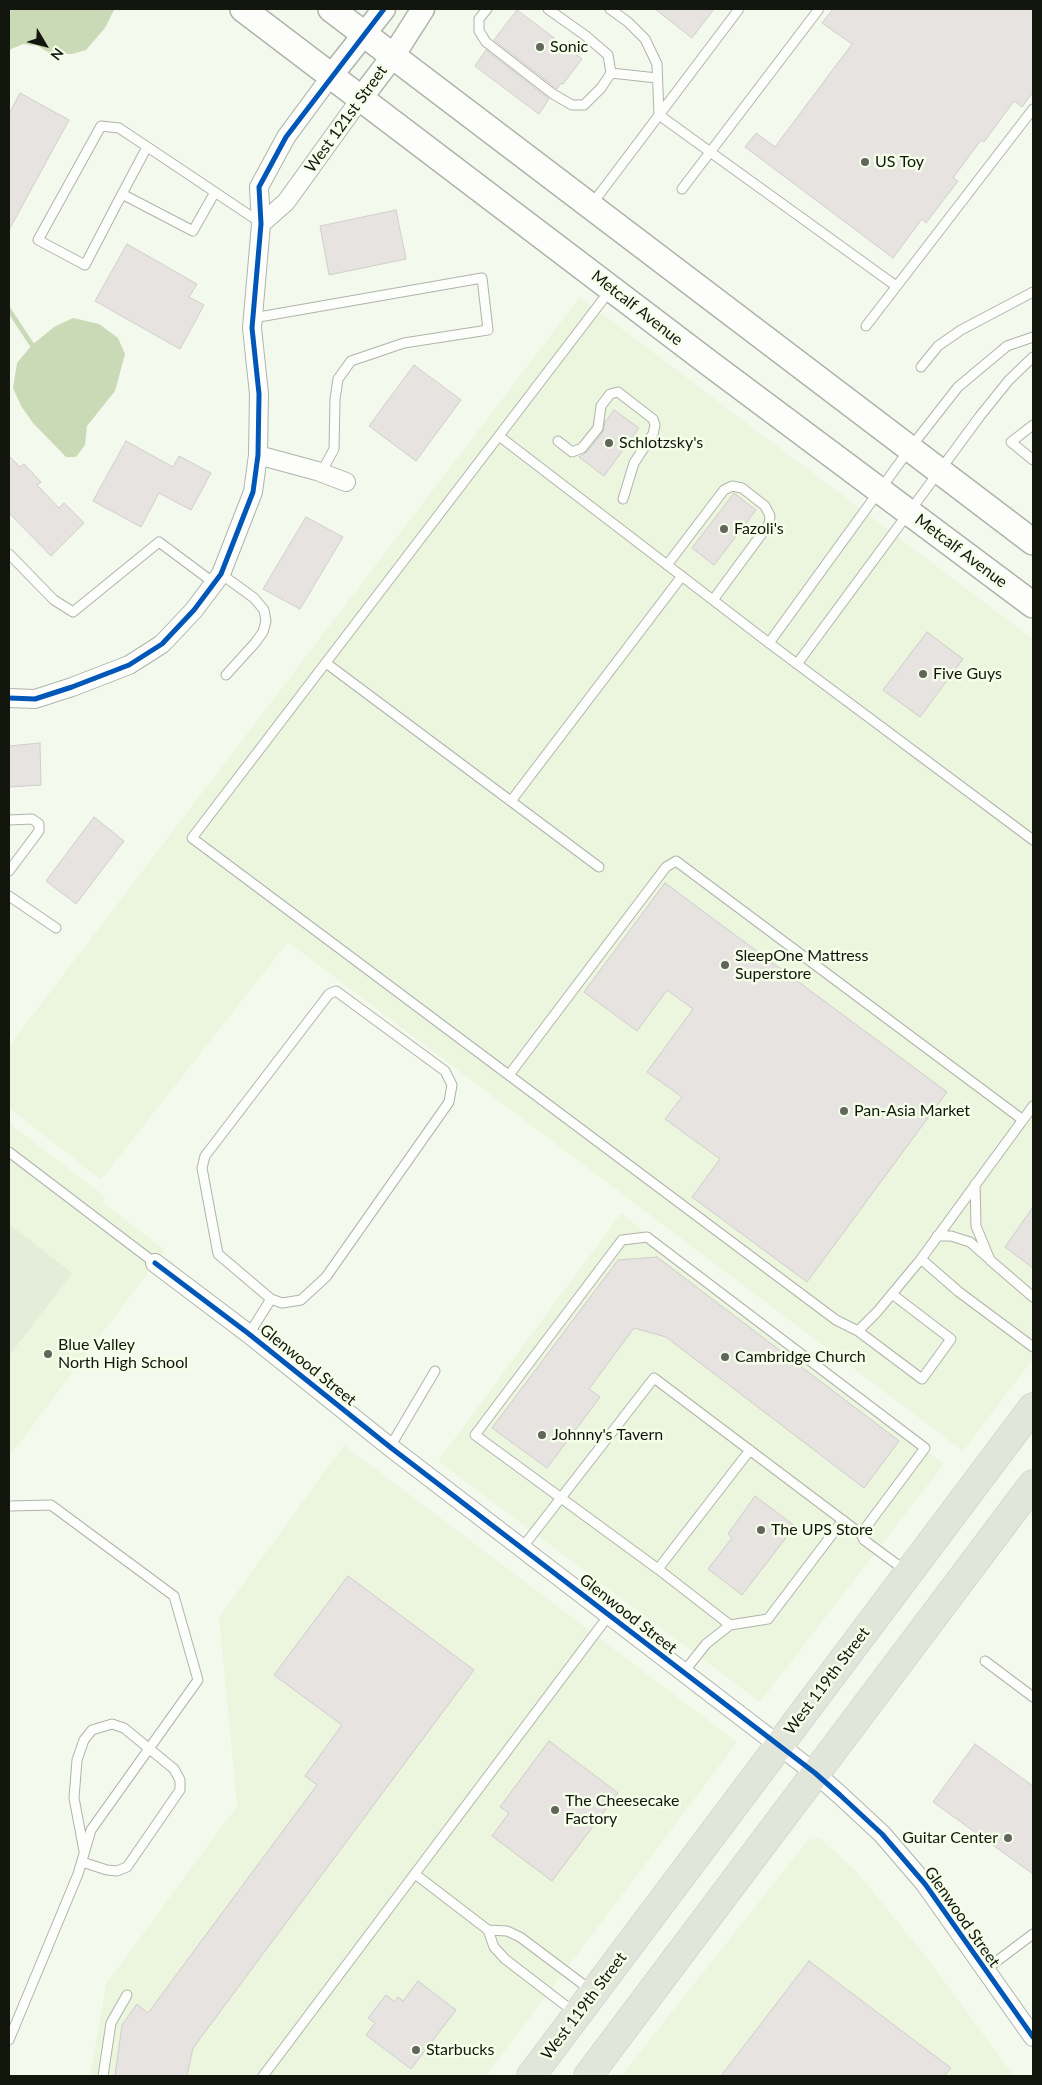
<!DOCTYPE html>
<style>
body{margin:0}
#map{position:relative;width:1042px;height:2085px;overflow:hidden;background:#f4f9ee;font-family:Lato,sans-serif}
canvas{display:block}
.frame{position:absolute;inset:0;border:10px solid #12160d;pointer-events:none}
.north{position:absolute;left:20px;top:20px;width:50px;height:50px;-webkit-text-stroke:4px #f5fee9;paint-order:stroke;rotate:127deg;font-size:14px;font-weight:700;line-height:20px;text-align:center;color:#12160d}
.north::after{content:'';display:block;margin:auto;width:18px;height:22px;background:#12160d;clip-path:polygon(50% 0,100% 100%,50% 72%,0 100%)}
</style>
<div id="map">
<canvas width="1042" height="2085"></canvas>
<div class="frame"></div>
<div class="north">N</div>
</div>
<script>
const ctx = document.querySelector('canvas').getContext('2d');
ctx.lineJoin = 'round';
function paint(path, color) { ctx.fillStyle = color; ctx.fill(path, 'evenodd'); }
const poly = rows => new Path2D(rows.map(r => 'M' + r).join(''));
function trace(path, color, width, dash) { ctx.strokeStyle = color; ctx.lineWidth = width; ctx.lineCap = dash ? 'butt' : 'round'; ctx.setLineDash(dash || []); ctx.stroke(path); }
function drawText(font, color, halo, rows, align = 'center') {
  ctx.font = font + ' Lato,sans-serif'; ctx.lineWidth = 5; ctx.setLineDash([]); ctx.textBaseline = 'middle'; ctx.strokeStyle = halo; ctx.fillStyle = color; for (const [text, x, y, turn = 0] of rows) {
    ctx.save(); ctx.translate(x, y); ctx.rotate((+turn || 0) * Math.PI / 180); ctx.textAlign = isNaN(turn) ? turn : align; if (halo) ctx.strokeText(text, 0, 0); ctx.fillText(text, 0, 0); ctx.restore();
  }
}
paint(poly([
 [580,297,1033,639,1033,1359,963,1451,288,942,101,1180,9,1108,9,1046],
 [9,1123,106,1197,102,1202,165,1250,9,1457],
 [621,1213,944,1464,760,1702,438,1461],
 [344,1445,737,1742,486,2076,90,2076,106,1984,237,1806,219,1617],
 [820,1838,856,1871,927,1958,1014,2076,621,2076,808,1840]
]), '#ecf6df');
paint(poly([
 [9,1224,72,1273,9,1356]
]), '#e4edd9');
paint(poly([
 [9,9,114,9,114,10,105,28,86,50,72,54,51,54,38,46,23,44,9,50],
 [73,318,99,324,118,338,125,354,115,391,87,426,85,445,76,457,66,457,33,423,21,406,13,388,17,363,32,345,54,327]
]), '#cad9b6');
trace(poly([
 [9,310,32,345]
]), '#cad9b6', 5);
const building = poly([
 [655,9,714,9,692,38,655,9],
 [833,9,1033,9,1033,92,1022,107,1014,101,984,142,981,140,953,178,958,181,926,223,922,219,893,258,745,147,756,133,775,147,852,44,822,23,833,9],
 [517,10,582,59,563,84,561,83,557,89,494,40,517,10],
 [486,50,549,99,539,114,475,66,486,50],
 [20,93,69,120,9,230,9,114,20,93],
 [396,210,406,259,329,275,320,226,396,210],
 [127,244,197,284,189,297,204,305,180,349,95,301,127,244],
 [414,365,461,400,416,461,369,426,414,365],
 [614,410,639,428,604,476,579,457,587,452,603,432,605,422,614,410],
 [126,441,173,467,179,456,211,473,191,510,159,493,141,527,93,501,126,441],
 [9,456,20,467,24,464,41,482,37,485,59,508,64,503,84,523,51,556,9,513,9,456],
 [734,493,756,510,714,565,692,548,734,493],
 [306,517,343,537,300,609,263,589,306,517],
 [927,632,963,659,920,717,883,690,927,632],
 [40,743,41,785,9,787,9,746,40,743],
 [94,817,124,841,76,904,46,881,94,817],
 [665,883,947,1092,807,1282,692,1197,720,1159,665,1119,682,1097,647,1072,693,1009,667,990,637,1031,584,992,665,883],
 [1033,1207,1033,1268,1005,1247,1033,1207],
 [657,1257,899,1441,864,1488,666,1337,634,1328,589,1389,600,1397,547,1468,492,1428,618,1260,657,1257],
 [755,1496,795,1526,742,1595,708,1569,732,1538,728,1534,755,1496],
 [348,1576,474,1670,193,2048,187,2076,115,2076,122,2025,137,2004,148,2013,317,1785,305,1776,342,1725,274,1675,348,1576],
 [549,1741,618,1793,552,1881,492,1836,509,1813,500,1807,549,1741],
 [975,1744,1033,1786,1033,1874,933,1802,975,1744],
 [809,1961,951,2068,944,2076,721,2076,809,1961],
 [418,1981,456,2010,411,2069,366,2035,375,2023,368,2018,386,1995,395,2002,398,1997,403,2001,418,1981]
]);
paint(building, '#e7e3e1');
trace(building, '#d0cdcb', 1);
const service = poly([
 [487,9,479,19,479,31,486,42,553,94,572,105,584,105,601,88,611,73,608,55,586,36,548,9],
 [610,9,628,22,645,39,657,64,659,115,896,286],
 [611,73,657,78],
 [682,189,819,9],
 [215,192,193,231,122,194,85,265,38,240,101,126,119,128,179,168,261,223],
 [122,194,147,147],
 [592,204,739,9],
 [611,289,192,838,836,1320,858,1331,877,1312,921,1259,1033,1106],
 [253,318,482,278,488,330,404,343,351,361,338,379,335,399,334,449,321,473],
 [866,326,1033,109],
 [921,367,938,346,961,330,1033,292],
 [1033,425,1011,442,1033,460],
 [499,436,769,643,1033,840],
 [558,441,572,452,582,448,598,428,601,406,610,394,618,392,653,419,655,425,653,434,634,463,623,499],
 [9,554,54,600,73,612,159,542,214,583],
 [667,565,724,490,732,486,742,488,765,506,770,516,769,524,713,600],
 [221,574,254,598,264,610,266,621,263,632,255,643,226,675],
 [769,643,911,447,958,387,1007,346,1033,337],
 [326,663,599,867],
 [797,664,980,416,1009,380,1033,357],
 [511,801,682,576],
 [9,820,32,819,39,824,39,831,9,871],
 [9,896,56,928],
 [509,1075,666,867,676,861,1023,1120],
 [9,1152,155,1263],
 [975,1184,976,1226,990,1260,1033,1297],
 [937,1236,951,1236,970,1242,988,1258],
 [921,1259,959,1292,1033,1347],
 [858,1331,922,1379,951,1339,892,1294],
 [249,1334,271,1299,282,1303,301,1300,326,1277,449,1102,452,1085,445,1071,336,991,329,994,205,1156,202,1168,218,1254,271,1299],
 [390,1447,435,1371],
 [750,1450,658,1569,475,1435,622,1240,647,1237,925,1448,861,1534],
 [9,1506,51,1505,174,1596,198,1680,91,1830,78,1874,9,2040],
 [522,1548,654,1378,861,1534,864,1540,906,1571],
 [658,1569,730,1625],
 [985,1661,1033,1697],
 [683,1673,706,1644,730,1625,768,1619,843,1520],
 [82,1862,107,1870,117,1871,127,1867,180,1790,180,1780,174,1769,124,1728,112,1724,92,1730,84,1740,77,1760,74,1798,84,1851],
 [415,1874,488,1930,507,1931,520,1937,592,1991],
 [488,1930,494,1947,505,1959,574,2012],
 [985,1970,1033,1934],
 [103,2076,111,2023,127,1995],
 [263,2076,609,1615]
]);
const minor = poly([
 [261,224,286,202,361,98],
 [258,455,317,471,346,482],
 [9,698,35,699,72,687,129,665,162,644,194,610,221,574,253,492,258,455,259,394,252,328,261,224,259,187,286,137,331,76],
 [155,1263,249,1334,390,1447,815,1773,840,1795,882,1834,925,1884,1033,2037]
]);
const tertiary = poly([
 [331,76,384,9],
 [361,98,393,56,423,9]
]);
const secondary = poly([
 [243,9,709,363,1033,605],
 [331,9,1033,542]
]);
const primary = poly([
 [531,2076,1033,1407],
 [588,2076,1033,1484]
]);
trace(service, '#afb4aa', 11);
trace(minor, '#afb4aa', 20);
trace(tertiary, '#afb4aa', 25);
trace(secondary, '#afb4aa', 28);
trace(primary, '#d5d7d2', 30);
trace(service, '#fdfefc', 9);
trace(minor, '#fdfefc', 18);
trace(tertiary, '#fdfefc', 22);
trace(secondary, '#fdfefc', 25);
trace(primary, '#e2e6da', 28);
trace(poly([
 [9,698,35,699,72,687,129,665,162,644,194,610,221,574,253,492,258,455,259,394,252,328,261,224,259,187,286,137,384,9],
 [155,1263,249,1334,390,1447,815,1773,840,1795,882,1834,925,1884,1033,2037]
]), '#0057b8', 5);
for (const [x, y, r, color] of [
 [540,47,5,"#61655c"],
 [865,162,5,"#61655c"],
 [609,443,5,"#61655c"],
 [724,529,5,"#61655c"],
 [923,674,5,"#61655c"],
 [725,965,5,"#61655c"],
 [844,1111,5,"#61655c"],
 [48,1354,5,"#61655c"],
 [725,1357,5,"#61655c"],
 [542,1435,5,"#61655c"],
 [761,1530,5,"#61655c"],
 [555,1810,5,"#61655c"],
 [1008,1838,5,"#61655c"],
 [416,2050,5,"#61655c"]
]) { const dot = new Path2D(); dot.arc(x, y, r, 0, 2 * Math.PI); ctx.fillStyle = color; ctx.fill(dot); trace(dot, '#f5fee9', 2); }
drawText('16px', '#12160d', '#f5fee9', [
 ["Sonic",550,47],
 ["US Toy",875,162],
 ["Schlotzsky's",619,443],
 ["Fazoli's",734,529],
 ["Five Guys",933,674],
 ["SleepOne Mattress",735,956],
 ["Superstore",735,974],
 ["Pan-Asia Market",854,1111],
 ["Blue Valley",58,1345],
 ["North High School",58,1363],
 ["Cambridge Church",735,1357],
 ["Johnny's Tavern",552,1435],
 ["The UPS Store",771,1530],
 ["The Cheesecake",565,1801],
 ["Factory",565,1819],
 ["Guitar Center",998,1838,"right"],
 ["Starbucks",426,2050]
], 'left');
drawText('16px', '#12160d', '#f5fee9', [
 ["West 121st Street",346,119,-54],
 ["Metcalf Avenue",637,308,38],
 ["Metcalf Avenue",961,551,37],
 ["Glenwood Street",308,1365,39],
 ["Glenwood Street",628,1614,38],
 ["West 119th Street",827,1681,-53],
 ["Glenwood Street",962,1917,55],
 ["West 119th Street",584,2006,-53]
]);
</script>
